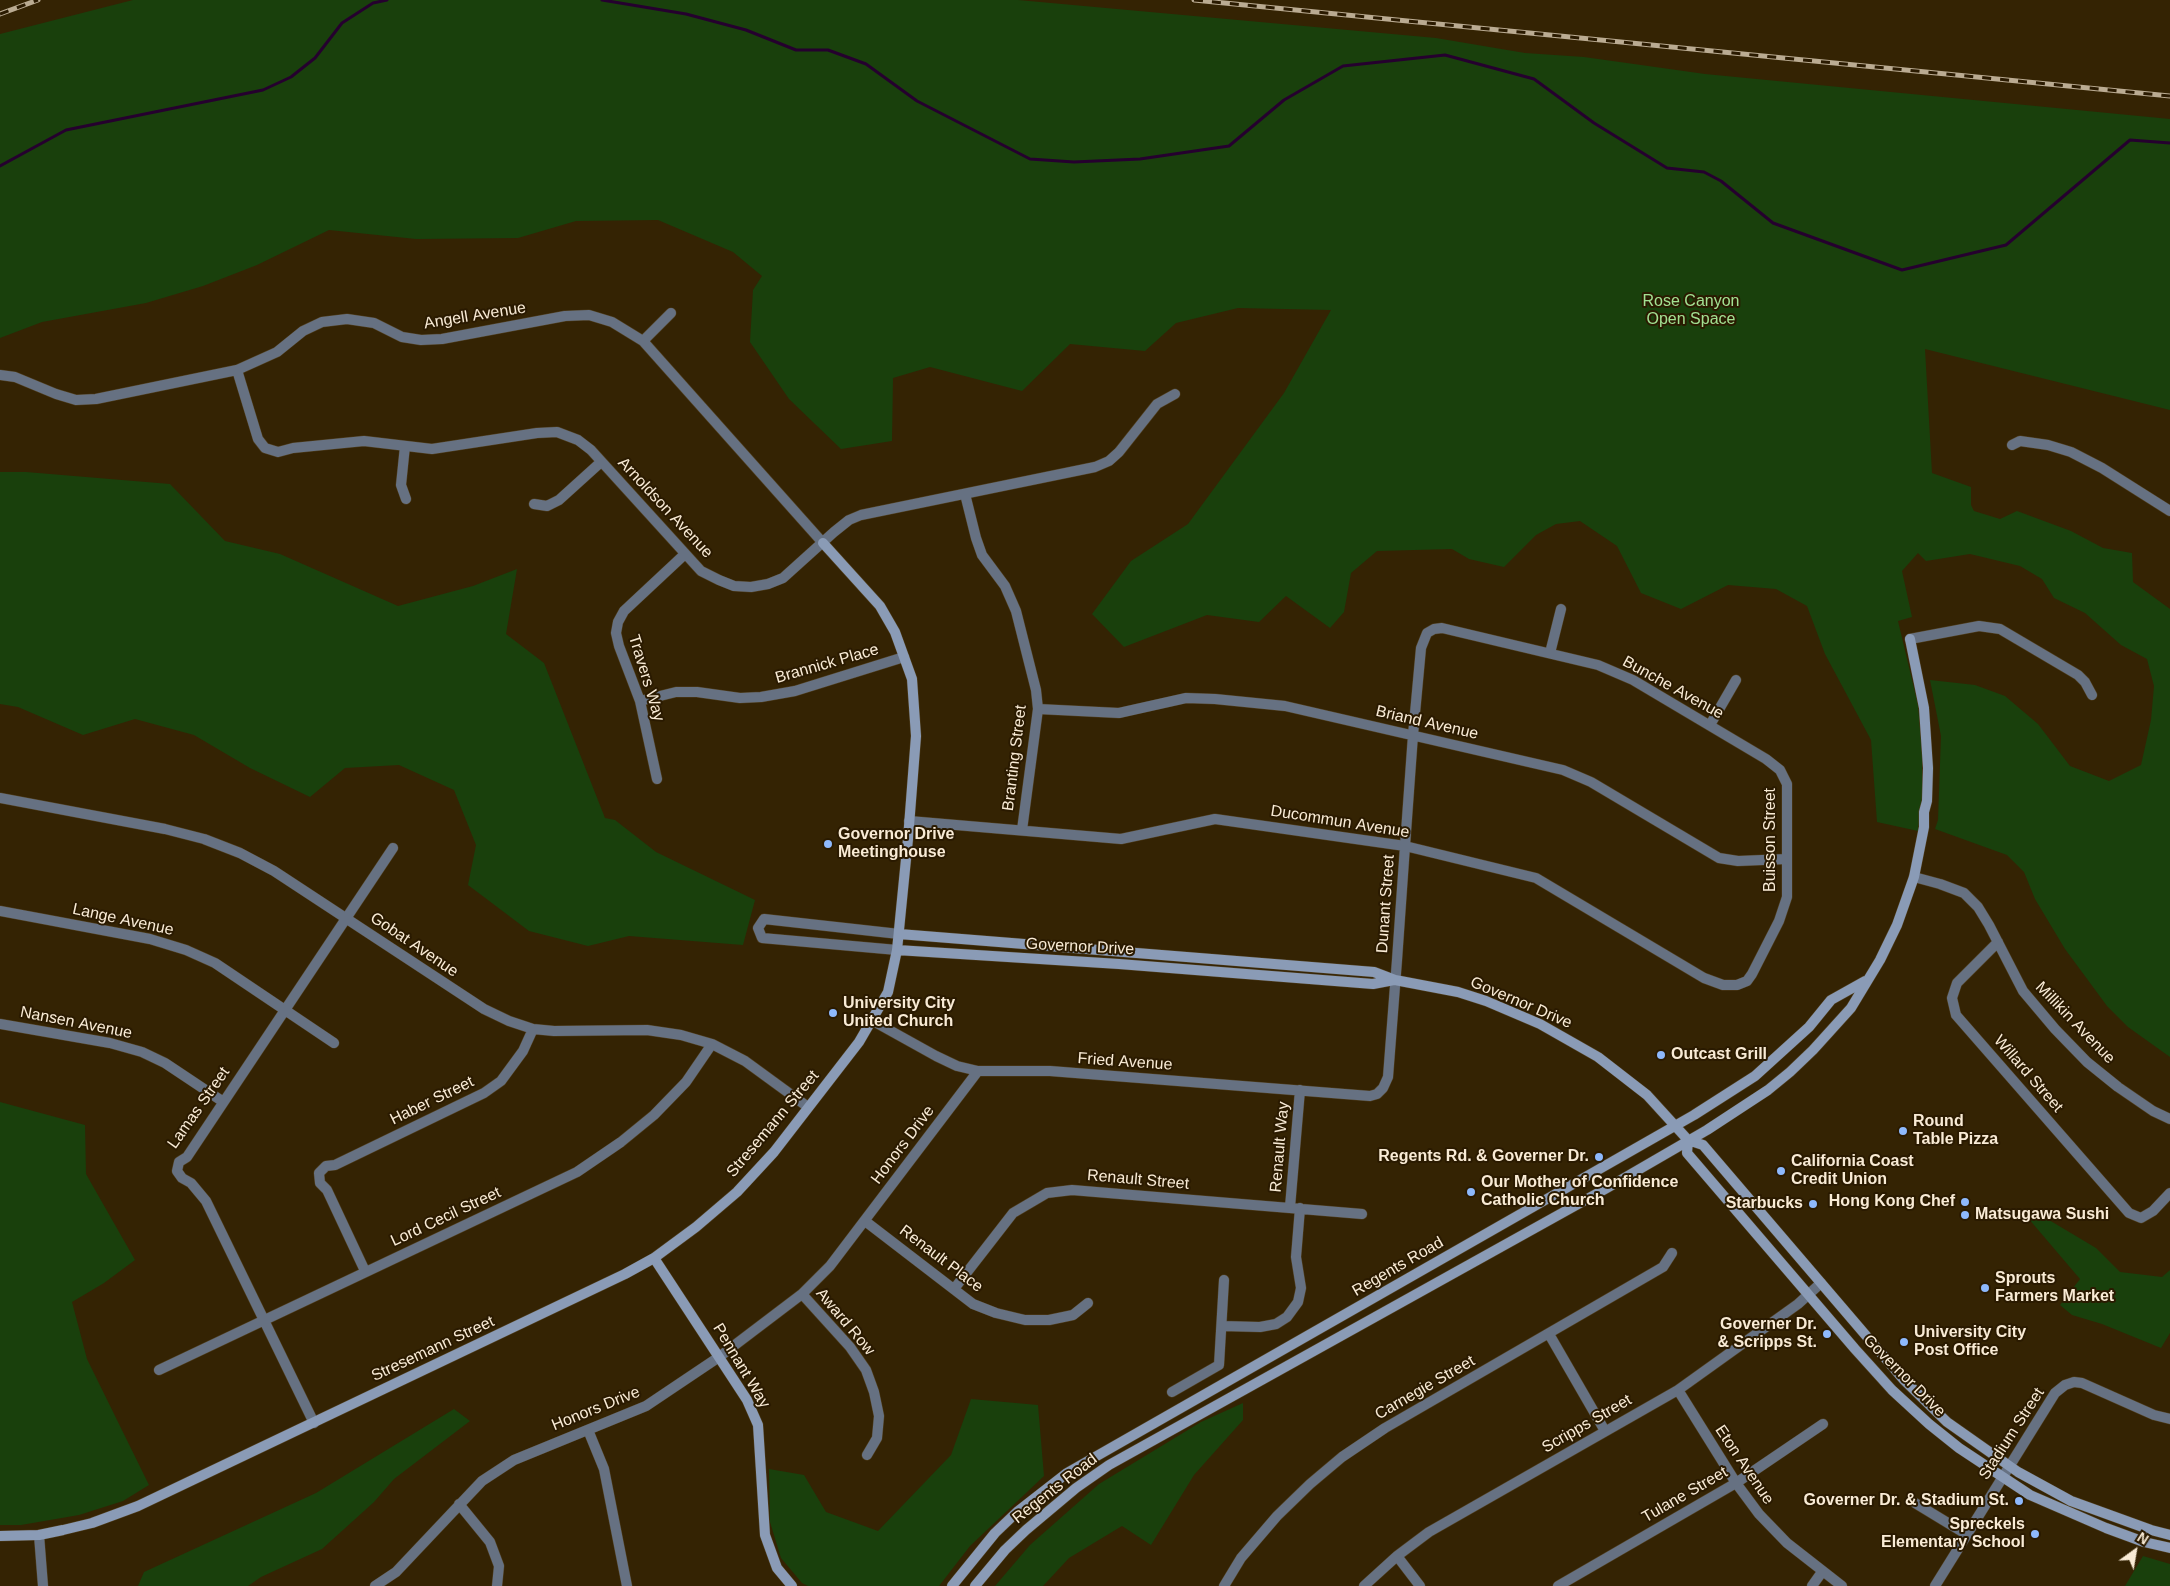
<!DOCTYPE html>
<style>
body{margin:0}
#map{position:relative;width:2170px;height:1586px;overflow:hidden;background:#342303;font-family:Arial,sans-serif}
canvas{display:block}
.north{position:absolute;left:2110px;top:1526px;width:50px;height:50px;-webkit-text-stroke:4px #2a1a00;paint-order:stroke;rotate:32deg;font-size:14px;font-weight:700;line-height:20px;text-align:center;color:#f9ebd5}
.north::after{content:'';display:block;margin:auto;width:18px;height:22px;background:#f9ebd5;clip-path:polygon(50% 0,100% 100%,50% 72%,0 100%)}
</style>
<div id="map">
<canvas width="2170" height="1586"></canvas>
<div class="north">N</div>
</div>
<script>
const ctx = document.querySelector('canvas').getContext('2d');
ctx.lineJoin = 'round';
function paint(path, color) { ctx.fillStyle = color; ctx.fill(path, 'evenodd'); }
const poly = rows => new Path2D(rows.map(r => 'M' + r).join(''));
function trace(path, color, width, dash) { ctx.strokeStyle = color; ctx.lineWidth = width; ctx.lineCap = dash ? 'butt' : 'round'; ctx.setLineDash(dash || []); ctx.stroke(path); }
function drawText(font, color, halo, rows, align = 'center') {
  ctx.font = font + ' Arial,sans-serif'; ctx.lineWidth = 4; ctx.setLineDash([]); ctx.textBaseline = 'middle'; ctx.strokeStyle = halo; ctx.fillStyle = color; for (const [text, x, y, turn = 0] of rows) {
    ctx.save(); ctx.translate(x, y); ctx.rotate((+turn || 0) * Math.PI / 180); ctx.textAlign = isNaN(turn) ? turn : align; if (halo) ctx.strokeText(text, 0, 0); ctx.fillText(text, 0, 0); ctx.restore();
  }
}
paint(poly([
 [133,0,1018,0,1436,38,1525,53,1584,57,1705,74,2170,119,2170,410,1925,349,1932,473,1971,487,1971,505,1974,511,2000,519,2017,511,2071,531,2103,548,2132,553,2133,582,2170,609,2170,1057,2128,1027,2107,1006,2065,949,2035,899,2024,872,2007,855,1935,829,1938,820,1941,736,1930,680,1975,685,2005,696,2038,724,2070,766,2109,781,2141,765,2151,720,2154,686,2147,659,2121,645,2085,613,2054,598,2042,579,2020,566,1970,554,1926,561,1918,553,1902,571,1912,617,1898,621,1918,705,1922,753,1922,799,1918,831,1877,822,1871,740,1825,654,1807,606,1776,589,1728,585,1681,609,1641,593,1617,546,1580,521,1556,524,1536,535,1504,567,1469,559,1452,549,1377,551,1351,573,1344,612,1330,628,1286,596,1259,622,1207,615,1124,647,1092,614,1131,561,1188,524,1284,393,1331,310,1238,308,1176,323,1145,351,1070,344,1022,391,930,367,893,378,892,441,841,449,789,399,750,342,753,290,762,276,733,252,658,220,576,221,518,238,416,239,329,230,257,265,203,286,146,303,42,322,0,338,0,34],
 [0,472,26,472,170,484,225,541,280,554,398,606,473,586,517,569,506,634,544,663,605,818,615,820,656,852,755,900,743,945,629,936,588,946,529,931,468,885,476,845,454,790,399,765,345,768,310,797,250,768,194,735,135,719,83,735,18,707,0,704],
 [0,1102,85,1125,86,1174,135,1260,104,1283,72,1302,87,1359,149,1485,123,1501,79,1515,21,1525,0,1525],
 [2039,1214,2096,1248,2120,1272,2162,1277,2170,1270,2170,1333,2161,1348,2102,1324,2072,1315,2060,1305,2080,1279,2028,1218],
 [971,1399,1038,1405,1044,1476,970,1546,939,1586,808,1586,802,1583,781,1558,770,1522,769,1469,804,1475,826,1512,878,1531,951,1455],
 [1243,1403,1243,1420,1194,1475,1151,1545,1122,1526,1069,1558,1043,1586,995,1586,1030,1545,1099,1484,1201,1422],
 [454,1409,470,1421,394,1479,374,1502,322,1549,261,1577,248,1586,138,1586,144,1572,316,1493],
 [2143,1556,2170,1564,2170,1586,2125,1586]
]), '#19400c');
trace(poly([
 [602,0,686,14,746,30,796,50,828,50,866,64,917,101,1030,159,1074,162,1140,159,1229,146,1284,100,1343,66,1445,55,1534,79,1594,123,1667,168,1704,172,1721,181,1773,223,1902,270,2006,245,2130,140,2170,143],
 [0,166,66,130,263,90,291,77,315,58,342,23,373,3,387,0]
]), '#25002e', 3);
const street = poly([
 [643,341,671,313],
 [237,370,258,439,265,448,278,452,293,448,364,441,432,449,537,433,557,432,578,440,591,450,701,571,719,580,734,586,751,587,768,584,783,578,834,532,849,520,861,515,1095,467,1109,461,1119,452,1157,404,1175,394],
 [0,375,15,377,56,394,76,400,96,399,237,370,277,352,303,331,322,322,347,319,374,323,402,337,421,340,442,339,565,316,589,315,612,322,643,341,823,543],
 [2012,445,2020,441,2048,445,2071,452,2102,468,2170,511],
 [405,446,401,485,406,499],
 [965,494,976,538,982,555,1005,586,1016,611,1036,690,1038,709,1022,830],
 [534,504,547,506,559,500,601,462],
 [1910,639,1979,626,2000,629,2078,675,2085,682,2092,695],
 [1550,653,1561,609],
 [640,701,676,692,697,692,740,698,761,697,795,691,904,657],
 [1038,709,1119,713,1186,698,1215,699,1285,706,1563,770,1591,782,1719,858,1738,861,1787,859],
 [1710,725,1736,680],
 [657,779,640,701,619,646,616,633,618,622,624,611,685,554],
 [0,798,165,829,204,839,240,853,274,871,484,1009,509,1021,533,1029,554,1031,647,1030,681,1035,712,1044,745,1061,808,1107],
 [1914,877,1940,884,1964,893,1978,907,1989,925,2023,991,2055,1029,2087,1062,2118,1087,2153,1111,2170,1119],
 [0,911,150,939,186,950,215,963,334,1043],
 [1998,942,1957,983,1952,998,1956,1015,2129,1213,2141,1218,2153,1211,2170,1193],
 [897,950,762,938,758,928,764,919,899,934],
 [873,1021,936,1056,957,1066,978,1071,1050,1071,1370,1096,1377,1094,1383,1088,1388,1077,1397,960,1405,846,1413,735,1421,648,1427,633,1434,629,1442,628,1598,665,1633,680,1766,759,1780,770,1787,784,1787,897,1779,921,1752,974,1747,981,1737,985,1723,985,1704,978,1536,878,1405,846,1215,819,1121,839,909,821],
 [0,1024,110,1043,142,1052,165,1063,222,1101],
 [1290,1207,1300,1090],
 [865,1221,973,1304,996,1313,1025,1320,1049,1320,1073,1315,1088,1303],
 [365,1271,327,1190,320,1183,319,1173,326,1166,335,1165,484,1093,501,1081,523,1051,533,1029],
 [954,1289,1013,1213,1047,1193,1072,1190,1362,1214],
 [802,1294,850,1347,866,1370,874,1392,879,1416,877,1438,867,1455],
 [1222,1326,1260,1327,1276,1324,1287,1317,1298,1302,1301,1288,1296,1257,1300,1208],
 [1549,1334,1605,1431],
 [159,1370,577,1172,621,1142,654,1115,686,1082,712,1044],
 [1678,1390,1736,1483,1759,1514,1787,1543,1842,1586],
 [1172,1392,1219,1365,1224,1280],
 [314,1423,206,1201,191,1183,182,1178,177,1171,179,1162,187,1157,393,848],
 [588,1430,604,1469,627,1586],
 [1915,1503,1966,1534],
 [459,1504,490,1542,499,1566,497,1586],
 [39,1535,43,1586],
 [1397,1556,1420,1586],
 [375,1586,396,1572,482,1481,514,1460,646,1406,719,1357,802,1294,830,1266,978,1071],
 [1224,1586,1241,1558,1277,1516,1310,1484,1342,1457,1385,1428,1663,1267,1672,1253],
 [1364,1586,1397,1556,1429,1532,1678,1390,1798,1304,1821,1283],
 [1558,1586,1736,1483,1823,1424],
 [1812,1586,1822,1572],
 [1935,1586,2055,1393,2065,1385,2074,1382,2082,1383,2154,1415,2170,1419]
]);
const secondary = poly([
 [899,934,1374,972,1395,980,1458,992,1486,1001,1540,1024,1598,1057,1647,1095,1688,1140,1703,1145,1904,1380,1947,1422,2018,1472,2071,1501,2151,1530,2170,1535],
 [897,950,1119,964,1373,984,1394,980],
 [1688,1140,1687,1153,1855,1349,1892,1390,1929,1424,1959,1448,2030,1495,2106,1528,2144,1542,2170,1548],
 [654,1258,747,1400,758,1425,765,1535,777,1568,792,1586],
 [0,1536,39,1535,63,1530,92,1523,138,1506,625,1274,654,1258,696,1227,737,1192,774,1152,859,1042,888,992,897,950,908,839,916,736,912,679,895,632,880,606,823,543],
 [952,1586,995,1533,1017,1512,1067,1473,1694,1115,1755,1076,1809,1027,1831,1000,1865,981],
 [975,1586,1005,1550,1026,1530,1076,1488,1109,1465,1607,1188,1707,1130,1768,1090,1790,1072,1813,1050,1851,1008,1880,960,1897,925,1914,877,1924,827,1924,812,1927,801,1928,768,1924,708,1910,639]
]);
trace(street, '#503f20', 11);
trace(secondary, '#503f20', 11);
trace(street, '#667182', 10);
trace(secondary, '#8a9bb6', 10);
const rail = poly([
 [1194,0,2170,96],
 [0,14,38,0]
]);
trace(rail, '#baab92', 5);
trace(rail, '#2a1a00', 3, [9]);
for (const [x, y, r, color] of [
 [828,844,5,"#8eb9fc"],
 [833,1013,5,"#8eb9fc"],
 [1661,1055,5,"#8eb9fc"],
 [1903,1131,5,"#8eb9fc"],
 [1599,1157,5,"#8eb9fc"],
 [1781,1171,5,"#8eb9fc"],
 [1471,1192,5,"#8eb9fc"],
 [1965,1202,5,"#8eb9fc"],
 [1813,1204,5,"#8eb9fc"],
 [1965,1215,5,"#8eb9fc"],
 [1985,1288,5,"#8eb9fc"],
 [1827,1334,5,"#8eb9fc"],
 [1904,1342,5,"#8eb9fc"],
 [2019,1501,5,"#8eb9fc"],
 [2035,1534,5,"#8eb9fc"]
]) { const dot = new Path2D(); dot.arc(x, y, r, 0, 2 * Math.PI); ctx.fillStyle = color; ctx.fill(dot); trace(dot, '#2a1a00', 2); }
drawText('16px', '#a2e192', '#2a1a00', [
 ["Rose Canyon",1691,302],
 ["Open Space",1691,320]
]);
drawText('16px', '#f9ebd5', '#2a1a00', [
 ["Angell Avenue",475,316,-9],
 ["Arnoldson Avenue",665,508,47],
 ["Brannick Place",827,664,-16],
 ["Travers Way",646,678,73],
 ["Bunche Avenue",1673,688,29],
 ["Briand Avenue",1427,723,13],
 ["Branting Street",1015,758,-83],
 ["Ducommun Avenue",1340,822,9],
 ["Buisson Street",1771,840,-90],
 ["Dunant Street",1386,904,-86],
 ["Lange Avenue",123,920,12],
 ["Gobat Avenue",414,945,34],
 ["Governor Drive",1080,947,3],
 ["Governor Drive",1521,1003,23],
 ["Nansen Avenue",76,1023,11],
 ["Millikin Avenue",2075,1023,46],
 ["Fried Avenue",1125,1062,4],
 ["Willard Street",2028,1074,49],
 ["Haber Street",432,1101,-26],
 ["Lamas Street",199,1108,-55],
 ["Stresemann Street",773,1124,-50],
 ["Honors Drive",903,1145,-53],
 ["Renault Way",1280,1147,-85],
 ["Renault Street",1138,1180,5],
 ["Lord Cecil Street",446,1217,-25],
 ["Renault Place",941,1259,37],
 ["Regents Road",1398,1267,-30],
 ["Award Row",845,1322,50],
 ["Stresemann Street",433,1349,-25],
 ["Pennant Way",741,1366,59],
 ["Governor Drive",1904,1376,45],
 ["Carnegie Street",1425,1388,-30],
 ["Honors Drive",596,1409,-22],
 ["Scripps Street",1587,1424,-30],
 ["Stadium Street",2012,1434,-57],
 ["Eton Avenue",1744,1465,56],
 ["Regents Road",1055,1489,-38],
 ["Tulane Street",1685,1495,-30]
]);
drawText('bold 16px', '#f9ebd5', '#2a1a00', [
 ["Governor Drive",838,835],
 ["Meetinghouse",838,853],
 ["University City",843,1004],
 ["United Church",843,1022],
 ["Outcast Grill",1671,1055],
 ["Round",1913,1122],
 ["Table Pizza",1913,1140],
 ["Regents Rd. & Governer Dr.",1589,1157,"right"],
 ["California Coast",1791,1162],
 ["Credit Union",1791,1180],
 ["Our Mother of Confidence",1481,1183],
 ["Catholic Church",1481,1201],
 ["Hong Kong Chef",1955,1202,"right"],
 ["Starbucks",1803,1204,"right"],
 ["Matsugawa Sushi",1975,1215],
 ["Sprouts",1995,1279],
 ["Farmers Market",1995,1297],
 ["Governer Dr.",1817,1325,"right"],
 ["& Scripps St.",1817,1343,"right"],
 ["University City",1914,1333],
 ["Post Office",1914,1351],
 ["Governer Dr. & Stadium St.",2009,1501,"right"],
 ["Spreckels",2025,1525,"right"],
 ["Elementary School",2025,1543,"right"]
], 'left');
</script>
